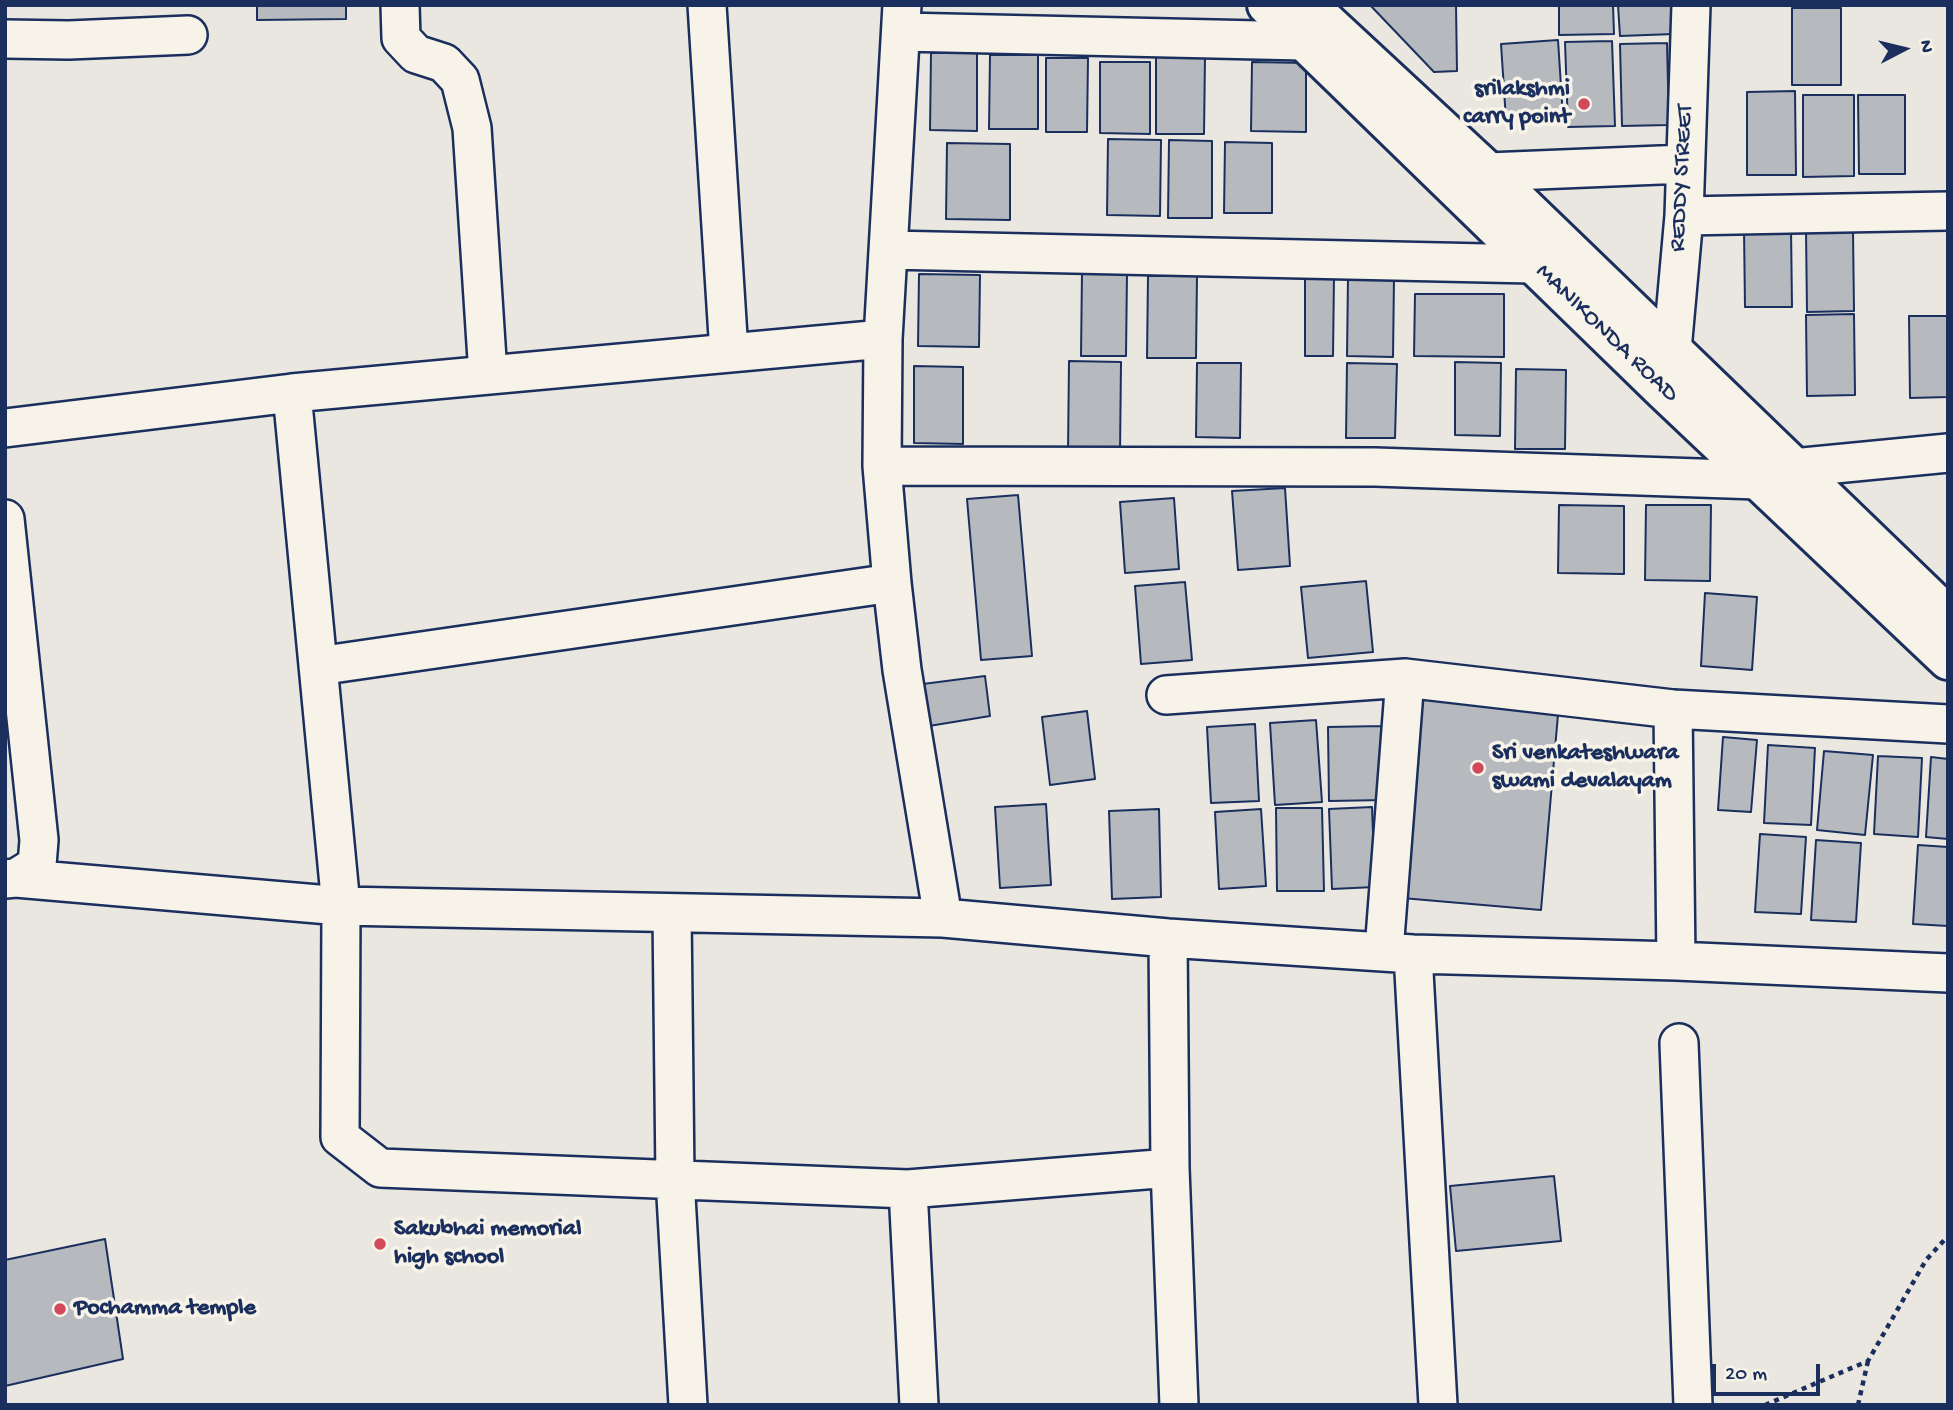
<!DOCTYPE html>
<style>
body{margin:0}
#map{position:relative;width:1953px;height:1410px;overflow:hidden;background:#eae7e0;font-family:"Gochi Hand",sans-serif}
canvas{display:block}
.frame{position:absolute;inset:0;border:7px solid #1b2f5e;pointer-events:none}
.north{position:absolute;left:1869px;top:14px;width:70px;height:70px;-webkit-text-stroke:5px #f7f3e8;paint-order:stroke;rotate:83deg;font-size:19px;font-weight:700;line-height:28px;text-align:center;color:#1b2f5e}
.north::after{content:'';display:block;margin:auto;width:24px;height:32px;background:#1b2f5e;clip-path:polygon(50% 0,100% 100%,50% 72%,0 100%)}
.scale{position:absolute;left:1712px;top:1364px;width:108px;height:32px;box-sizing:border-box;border:4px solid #1b2f5e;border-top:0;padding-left:9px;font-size:21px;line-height:24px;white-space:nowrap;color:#1b2f5e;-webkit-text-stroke:5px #f7f3e8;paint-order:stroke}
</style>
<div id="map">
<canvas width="1953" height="1410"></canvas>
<div class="frame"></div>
<div class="north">N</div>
<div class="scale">20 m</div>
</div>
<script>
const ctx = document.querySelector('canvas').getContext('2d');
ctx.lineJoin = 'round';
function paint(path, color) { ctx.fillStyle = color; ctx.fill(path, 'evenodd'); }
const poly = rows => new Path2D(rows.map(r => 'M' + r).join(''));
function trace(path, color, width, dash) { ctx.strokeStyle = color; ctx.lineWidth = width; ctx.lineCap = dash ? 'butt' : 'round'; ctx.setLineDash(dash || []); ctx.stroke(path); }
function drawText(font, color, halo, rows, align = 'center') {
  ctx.font = font + ' "Gochi Hand",sans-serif'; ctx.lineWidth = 7; ctx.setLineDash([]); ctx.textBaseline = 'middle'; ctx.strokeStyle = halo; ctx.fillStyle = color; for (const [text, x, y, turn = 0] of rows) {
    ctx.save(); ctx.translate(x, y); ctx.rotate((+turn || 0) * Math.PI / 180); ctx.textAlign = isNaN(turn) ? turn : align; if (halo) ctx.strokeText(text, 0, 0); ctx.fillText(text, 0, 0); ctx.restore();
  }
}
const building = poly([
 [257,5,346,5,346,19,257,20,257,5],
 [1370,5,1456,5,1457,71,1434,72,1370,5],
 [1559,5,1613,5,1614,34,1559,35,1559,5],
 [1618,5,1672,5,1674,34,1620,36,1618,5],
 [1792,8,1841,8,1841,85,1792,85,1792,8],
 [1558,40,1563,117,1506,120,1501,44,1558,40],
 [1612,41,1615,126,1568,127,1565,42,1612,41],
 [1667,43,1669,125,1622,126,1620,44,1667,43],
 [931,53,977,53,977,131,930,130,931,53],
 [990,55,1038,55,1038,129,989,129,990,55],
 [1156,57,1205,57,1204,134,1156,134,1156,57],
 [1046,58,1088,58,1087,132,1046,132,1046,58],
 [1100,62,1150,62,1150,134,1100,133,1100,62],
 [1252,62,1306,63,1306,132,1251,131,1252,62],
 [1795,91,1796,175,1747,175,1747,92,1795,91],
 [1803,95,1854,95,1854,176,1803,177,1803,95],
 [1858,95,1905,95,1905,174,1859,174,1858,95],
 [1108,139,1161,140,1160,216,1107,215,1108,139],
 [1169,140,1212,141,1212,218,1168,218,1169,140],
 [1225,142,1272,143,1272,213,1224,213,1225,142],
 [947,143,1010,144,1010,220,946,219,947,143],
 [1791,228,1792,307,1745,307,1744,229,1791,228],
 [1806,231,1853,231,1854,311,1807,312,1806,231],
 [1082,272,1127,273,1126,356,1081,356,1082,272],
 [919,274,980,275,979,347,918,346,919,274],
 [1148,276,1197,276,1196,358,1147,358,1148,276],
 [1305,277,1334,277,1333,356,1305,356,1305,277],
 [1348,277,1394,278,1393,357,1347,356,1348,277],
 [1415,294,1504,294,1504,357,1414,356,1415,294],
 [1854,314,1855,395,1807,396,1806,315,1854,314],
 [1909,316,1948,316,1948,397,1910,398,1909,316],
 [1069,361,1121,362,1120,453,1068,452,1069,361],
 [1455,362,1501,363,1500,436,1455,435,1455,362],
 [1197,363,1241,363,1240,438,1196,437,1197,363],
 [1347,363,1397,364,1395,438,1346,438,1347,363],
 [914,366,963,367,963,444,914,443,914,366],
 [1516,369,1566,370,1565,449,1515,449,1516,369],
 [1285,488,1290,566,1238,570,1232,491,1285,488],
 [1018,495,1032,656,981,660,967,499,1018,495],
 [1174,498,1179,569,1125,573,1120,502,1174,498],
 [1559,505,1624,506,1624,574,1558,573,1559,505],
 [1646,505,1711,505,1710,581,1645,580,1646,505],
 [1366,581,1373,652,1308,658,1301,587,1366,581],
 [1185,582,1192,660,1141,664,1135,586,1185,582],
 [1705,593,1757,597,1752,670,1701,666,1705,593],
 [985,676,990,716,929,726,923,684,985,676],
 [1420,691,1559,703,1541,910,1402,898,1420,691],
 [1087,711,1095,779,1050,785,1042,717,1087,711],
 [1316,720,1322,802,1275,805,1270,723,1316,720],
 [1255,724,1259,801,1211,803,1207,727,1255,724],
 [1383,726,1385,800,1329,801,1328,727,1383,726],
 [1723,737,1757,740,1751,812,1718,810,1723,737],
 [1768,745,1815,748,1811,825,1764,823,1768,745],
 [1824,751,1873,755,1865,835,1817,830,1824,751],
 [1878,756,1922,758,1918,837,1874,834,1878,756],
 [1931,757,1948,759,1948,839,1926,837,1931,757],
 [1046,804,1051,885,1000,888,995,807,1046,804],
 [1372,807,1375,887,1332,889,1329,809,1372,807],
 [1276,808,1322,808,1324,891,1277,891,1276,808],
 [1159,809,1161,897,1112,899,1109,811,1159,809],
 [1261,809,1266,886,1219,889,1215,812,1261,809],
 [1760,834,1806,837,1801,914,1755,912,1760,834],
 [1816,840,1861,843,1856,922,1811,920,1816,840],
 [1918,845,1948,847,1948,926,1913,924,1918,845],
 [1554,1176,1561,1241,1456,1251,1450,1186,1554,1176],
 [105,1239,123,1359,5,1386,5,1260,105,1239]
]);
paint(building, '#b6babf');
trace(building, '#1b2f5e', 2);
const street = poly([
 [400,5,401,38,416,54,444,63,460,80,472,128,488,375],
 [707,5,729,353],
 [902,5,883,339,882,466,892,583,902,670,943,918],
 [902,32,1304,41],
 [5,39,69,40,188,35],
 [1488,172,1685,164],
 [1684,216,1948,211],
 [889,250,1532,264],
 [1672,350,1684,216,1691,5],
 [292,393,341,906,340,1137,380,1168,908,1189],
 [5,428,292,393,883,339],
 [882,466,1375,467,1758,480],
 [1793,468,1948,453],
 [5,519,39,840,37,865,16,878,5,879],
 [318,666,892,583],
 [1166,695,1405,678,1673,709,1948,724],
 [1673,709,1676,961],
 [16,878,341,906,943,918,1168,938,1413,954,1676,961,1948,973],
 [672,913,675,1179,688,1405],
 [1168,938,1170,1168,1179,1405],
 [1384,951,1405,678],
 [1413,954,1438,1405],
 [1679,1043,1693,1405],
 [919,1405,908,1189,1170,1168]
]);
const secondary = poly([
 [1267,5,1663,390,1948,660],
 [1308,5,1488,172,1948,616]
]);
trace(street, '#1b2f5e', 42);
trace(secondary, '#1b2f5e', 44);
trace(poly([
 [1765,1405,1868,1361,1926,1260,1948,1236],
 [1858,1405,1868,1361]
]), '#1b2f5e', 4.5, [5, 5]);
trace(street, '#f7f3e8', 37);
trace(secondary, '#f7f3e8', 38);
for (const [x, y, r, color] of [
 [1584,104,7,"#d1495b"],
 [1478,768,7,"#d1495b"],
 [380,1244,7,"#d1495b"],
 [60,1309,7,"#d1495b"]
]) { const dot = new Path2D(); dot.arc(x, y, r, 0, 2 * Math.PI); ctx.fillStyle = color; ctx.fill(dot); trace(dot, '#f7f3e8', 2.5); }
drawText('bold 24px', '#1b2f5e', '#f7f3e8', [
 ["srilakshmi",1570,90,"right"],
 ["carry point",1570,118,"right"],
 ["Sri venkateshwara",1492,754],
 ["swami devalayam",1492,782],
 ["Sakubhai memorial",394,1230],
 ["high school",394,1258],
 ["Pochamma temple",74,1309]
], 'left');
drawText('24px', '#1b2f5e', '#f7f3e8', [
 ["REDDY STREET",1683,178,-87],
 ["MANIKONDA ROAD",1606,334,44]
]);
</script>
